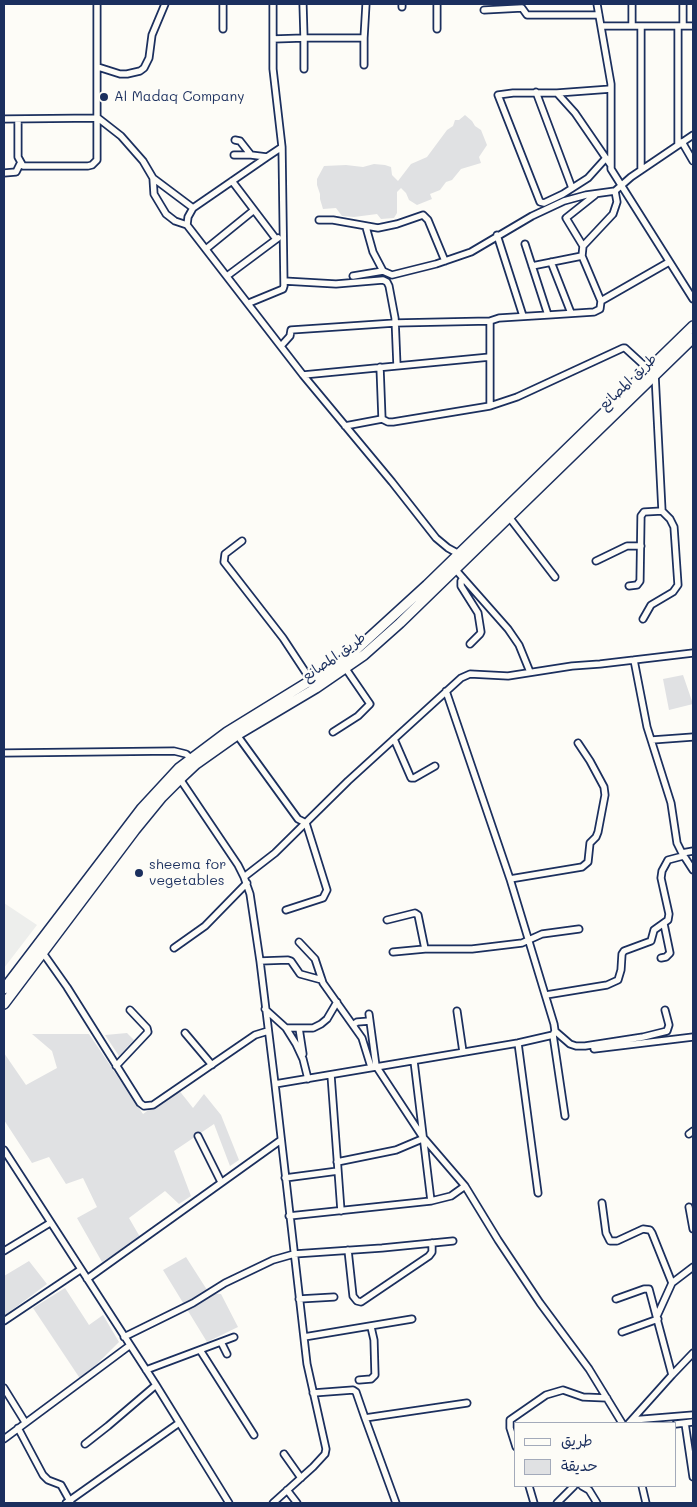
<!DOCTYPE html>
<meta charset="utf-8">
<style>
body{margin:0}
#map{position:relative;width:697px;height:1507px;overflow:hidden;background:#fdfcf7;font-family:Mali,"Playpen Sans Arabic",sans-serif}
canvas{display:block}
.frame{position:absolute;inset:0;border:5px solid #1b2f5e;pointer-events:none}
.legend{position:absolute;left:514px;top:1422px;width:162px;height:65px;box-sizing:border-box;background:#fdfcf7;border:1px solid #a3aaba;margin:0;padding:6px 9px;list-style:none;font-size:15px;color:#1b2f5e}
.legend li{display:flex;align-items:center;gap:10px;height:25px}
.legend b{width:25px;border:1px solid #a3aaba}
</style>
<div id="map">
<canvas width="697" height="1507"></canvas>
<div class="frame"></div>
<ul class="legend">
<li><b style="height:6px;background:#fdfcf7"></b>طريق</li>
<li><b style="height:14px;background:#e0e1e3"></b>حديقة</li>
</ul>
</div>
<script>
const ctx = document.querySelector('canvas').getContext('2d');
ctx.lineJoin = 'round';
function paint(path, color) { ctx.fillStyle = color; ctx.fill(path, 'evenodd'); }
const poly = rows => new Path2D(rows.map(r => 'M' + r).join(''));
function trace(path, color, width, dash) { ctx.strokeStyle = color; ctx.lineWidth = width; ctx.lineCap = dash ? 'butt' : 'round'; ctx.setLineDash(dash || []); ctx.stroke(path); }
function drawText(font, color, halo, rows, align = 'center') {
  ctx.font = font + ' Mali,"Playpen Sans Arabic",sans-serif'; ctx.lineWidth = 5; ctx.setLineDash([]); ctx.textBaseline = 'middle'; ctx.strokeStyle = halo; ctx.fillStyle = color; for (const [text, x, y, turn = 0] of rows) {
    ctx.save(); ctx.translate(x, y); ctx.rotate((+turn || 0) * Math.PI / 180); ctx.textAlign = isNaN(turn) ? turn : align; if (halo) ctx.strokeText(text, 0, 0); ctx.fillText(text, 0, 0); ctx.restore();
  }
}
paint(poly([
 [4,903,37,925,4,968]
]), '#edeeec');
paint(poly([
 [465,115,472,121,475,126,481,130,487,145,479,157,481,163,461,169,452,180,446,182,440,190,430,194,432,199,417,205,409,200,406,193,401,188,397,192,397,213,394,218,381,219,377,214,354,217,342,216,336,208,323,209,320,199,320,194,317,185,317,179,324,166,346,165,363,167,374,164,385,165,391,167,392,175,398,181,411,164,427,157,447,130,453,126,455,120,459,120],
 [683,675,693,704,669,710,663,679],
 [127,1033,134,1040,119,1056,105,1035],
 [32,1034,89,1034,143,1114,178,1089,193,1108,204,1094,221,1115,239,1160,230,1166,214,1124,174,1151,191,1196,179,1204,165,1191,129,1218,140,1237,102,1262,77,1218,97,1207,83,1178,66,1184,49,1157,32,1163,4,1120,4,1053,26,1085,57,1068,52,1051],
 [186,1257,209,1293,221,1294,238,1327,207,1342,163,1270],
 [29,1261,47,1284,4,1316,4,1276],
 [65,1288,89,1325,103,1315,119,1342,81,1380,33,1308]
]), '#e0e1e3');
const minor = poly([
 [223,4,223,29],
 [303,4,304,38,364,38,366,4],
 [402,4,402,7],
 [437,4,437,29],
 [597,4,611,84,611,169,693,299],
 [632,4,632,26],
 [683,4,683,26],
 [484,10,522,8,527,15,599,15],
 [602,26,693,26],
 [678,26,678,145],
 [364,38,364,65],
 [273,39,304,38,304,69],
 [98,67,120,74,127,74,140,71,144,68,149,58,152,35,165,4],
 [536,92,572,188],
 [557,93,611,89],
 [4,119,98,118,121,136,143,161,153,178,193,208],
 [18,119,18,157,23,166,88,166,92,165,97,160,97,4],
 [235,140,240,141,251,155,267,157,282,147,273,69,273,4],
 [682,142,693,161],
 [234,155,251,155],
 [267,157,193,208,188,217,187,225,303,375,392,482,436,538,448,548,459,554],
 [606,158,588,178,563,194,544,203,540,202,498,95,513,93,557,93,575,113,610,164],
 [641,170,641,26],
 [4,173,16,172,20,164],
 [153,178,154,194,166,214,175,221,187,225],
 [232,181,276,239],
 [319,220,333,220,378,228,397,224,423,215,428,220,445,261],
 [366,227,373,252,383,271,392,275,436,264,471,252,532,216,564,201,586,195,615,191,631,177,693,135],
 [497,235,523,316],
 [525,244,548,315,594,312,600,309,601,301,582,256,583,246,613,214,617,202,615,191],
 [583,246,566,218,595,195],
 [206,249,254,210],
 [551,262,571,313],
 [532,266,582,256],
 [227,276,278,238],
 [353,276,383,271],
 [284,281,336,284,383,280,387,282,389,286,395,318,397,366],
 [601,301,669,262],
 [249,303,283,289,284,286,282,147],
 [490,321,490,406],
 [281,346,290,336,291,330,395,323,490,321,499,318,548,315],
 [380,367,382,419],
 [655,374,662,511],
 [303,375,490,357],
 [345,426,382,419,388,422,393,422,490,406,517,397,623,348,625,348,648,369],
 [509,517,555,577],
 [242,541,225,554,224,562,283,638,312,682],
 [596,561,627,546,641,546],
 [455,569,508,629,519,645,530,672],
 [463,578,461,581,461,586,478,613,481,632,480,634,470,644],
 [629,586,637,585,640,581,641,516,644,512,662,511,670,519,674,527,678,585,673,592,651,605,643,619],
 [634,660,647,727,671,803,677,843,682,853,693,870],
 [446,691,510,879,554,1024,555,1031,570,1044,576,1046,585,1046,643,1037,667,1031,669,1025,665,1010],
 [333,732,358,716,370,704,346,669],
 [237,735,298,819,306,823,327,890,323,898,286,910],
 [394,739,411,778,414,778,435,766],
 [652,740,693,737],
 [4,753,174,751,186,754,194,761],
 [180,779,238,865,244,877,250,894,260,961,275,1084,307,1364,326,1449,325,1454,313,1467,273,1503],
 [682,853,693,851],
 [244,877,275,853,348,781,461,678,470,674,508,676,572,666,600,664,693,653],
 [510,879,582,867,588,862,590,843,596,837,598,832,605,795,604,787,590,761,578,743],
 [387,920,415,913,418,915,425,949],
 [299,942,315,959,323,983,362,1038,371,1067],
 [174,948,205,926,247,883],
 [393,952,425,949,472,949,522,943,542,934,579,929],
 [43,953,67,987,140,1103,144,1106,153,1105,255,1035,268,1031],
 [661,958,666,957,670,953,664,924],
 [260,961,288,960,291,961,300,974,322,980],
 [546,995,607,985,618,980,621,970,622,954,624,951,651,941,654,930,668,920,669,914,661,878,662,871,668,860,683,856],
 [265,1009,286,1028,296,1044,303,1059,308,1079],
 [457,1011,463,1052],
 [369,1014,376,1066,422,1136,465,1186,498,1240,540,1303,589,1369,622,1423],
 [353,1025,357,1022,370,1021],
 [286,1028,313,1028,321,1024,327,1019,337,1002],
 [299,1028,303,1054],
 [185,1033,212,1065],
 [553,1035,565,1116],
 [518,1043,538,1193],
 [594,1049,693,1037],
 [414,1061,431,1201],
 [116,1066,148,1032,147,1028,130,1010],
 [331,1075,341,1211],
 [275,1084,518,1043,553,1035,555,1031],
 [689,1134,693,1131],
 [198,1136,221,1182],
 [4,1150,156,1385,229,1503],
 [337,1162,396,1150,422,1139],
 [285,1178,338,1171],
 [602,1203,606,1233,610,1241,617,1241,643,1229,650,1230,652,1233,672,1283,657,1316],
 [689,1207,693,1229],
 [289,1216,431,1201,451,1196,465,1186],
 [348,1250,353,1296,357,1301,361,1302,429,1256,432,1252,432,1243],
 [4,1251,50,1223],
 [87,1279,281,1140],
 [672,1283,693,1267],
 [299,1299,334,1297],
 [616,1299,644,1289,649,1289,672,1375,629,1423],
 [4,1321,80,1270],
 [622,1332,658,1319],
 [124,1337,193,1303,225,1283,273,1260,294,1254,382,1248,453,1241],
 [304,1337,412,1319],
 [221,1342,227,1354],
 [200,1350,254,1435],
 [146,1370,234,1337],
 [672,1375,693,1353],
 [359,1380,371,1379,375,1375,374,1340,371,1327],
 [4,1388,25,1422],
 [313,1393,353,1390,356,1392,365,1418],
 [632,1420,693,1415],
 [685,1423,693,1477],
 [676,1424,693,1422],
 [18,1428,43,1475,48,1480,61,1485,71,1503],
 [4,1439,129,1346],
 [85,1444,108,1426,156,1385],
 [516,1447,510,1428,510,1420,546,1395,563,1390,583,1397,607,1398],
 [284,1454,301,1478],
 [529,1486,534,1503],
 [582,1486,589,1490,597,1503],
 [642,1486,646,1503],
 [287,1490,297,1503],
 [66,1503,179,1423],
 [396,1503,365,1418,467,1403],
 [557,1503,574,1486]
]);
const primary = poly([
 [4,989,142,808,179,768,227,732,339,663,358,648,427,585,693,326],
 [4,1004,135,830,162,797,180,779,196,764,237,735,316,688,364,655,400,623,693,338]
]);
trace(minor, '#1b2f5e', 9);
trace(primary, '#1b2f5e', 12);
trace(minor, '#fdfcf7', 5.5);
trace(primary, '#fdfcf7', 9);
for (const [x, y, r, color] of [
 [104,97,5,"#1b2f5e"],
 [139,873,5,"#1b2f5e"]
]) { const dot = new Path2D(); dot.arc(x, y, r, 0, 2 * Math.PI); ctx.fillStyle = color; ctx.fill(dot); trace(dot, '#fdfcf7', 2); }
drawText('14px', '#1b2f5e', '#fdfcf7', [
 ["Al Madaq Company",114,97],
 ["sheema for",149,865],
 ["vegetables",149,881]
], 'left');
drawText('14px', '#1b2f5e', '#fdfcf7', [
 ["طريق المصانع",628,382,-44],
 ["طريق المصانع",334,657,-35]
]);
</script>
